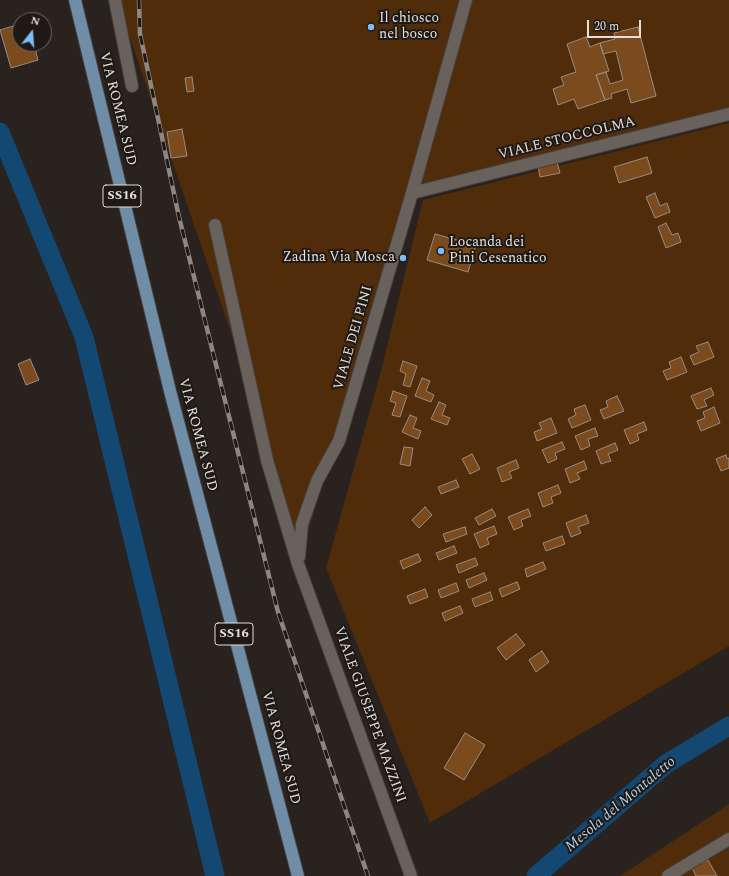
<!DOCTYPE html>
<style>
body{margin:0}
#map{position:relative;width:729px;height:876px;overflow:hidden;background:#29221e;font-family:Spectral,serif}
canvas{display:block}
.north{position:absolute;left:12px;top:12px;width:40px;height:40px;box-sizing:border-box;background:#1f1915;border:1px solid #6d6865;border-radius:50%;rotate:17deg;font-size:11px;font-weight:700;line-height:16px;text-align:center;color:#e3dfdc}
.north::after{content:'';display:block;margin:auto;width:14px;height:18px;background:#7cbef9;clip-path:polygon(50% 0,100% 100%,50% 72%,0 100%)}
.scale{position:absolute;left:587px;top:20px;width:54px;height:18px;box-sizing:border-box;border:2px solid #e3dfdc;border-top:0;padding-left:5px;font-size:12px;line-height:14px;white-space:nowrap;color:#e3dfdc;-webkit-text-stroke:3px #1f1915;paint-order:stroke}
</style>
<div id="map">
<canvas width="729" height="876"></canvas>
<div class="north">N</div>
<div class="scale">20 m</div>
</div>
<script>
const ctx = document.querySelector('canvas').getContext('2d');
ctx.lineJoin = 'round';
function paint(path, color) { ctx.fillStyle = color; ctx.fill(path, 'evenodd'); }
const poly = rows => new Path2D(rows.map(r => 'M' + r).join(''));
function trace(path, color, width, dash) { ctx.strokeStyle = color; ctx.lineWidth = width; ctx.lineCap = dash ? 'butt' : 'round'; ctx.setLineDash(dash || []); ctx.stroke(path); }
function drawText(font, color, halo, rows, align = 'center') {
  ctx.font = font + ' Spectral,serif'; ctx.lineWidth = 4; ctx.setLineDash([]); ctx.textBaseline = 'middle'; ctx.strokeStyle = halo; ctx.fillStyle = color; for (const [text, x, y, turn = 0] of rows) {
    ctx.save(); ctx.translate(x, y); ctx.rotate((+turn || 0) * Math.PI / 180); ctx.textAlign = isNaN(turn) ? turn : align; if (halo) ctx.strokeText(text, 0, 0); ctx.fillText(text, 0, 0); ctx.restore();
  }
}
paint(poly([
 [117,0,729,0,729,118,412,193,298,564,255,403],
 [729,123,729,646,430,823,326,568,381,371,423,200],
 [729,804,729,876,620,876]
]), '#502c0a');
trace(poly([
 [0,132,84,337,215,876],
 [536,876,666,764,729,726]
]), '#134872', 19);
const building = poly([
 [20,24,20,44,34,44,38,60,11,68,0,30,20,24],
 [638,27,656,96,631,103,627,89,611,94,612,98,605,100,596,75,606,72,610,84,623,80,616,51,603,54,600,43,615,39,614,33,638,27],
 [586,37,590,47,600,43,609,71,596,75,605,100,578,109,574,99,558,105,553,89,564,85,561,77,576,72,567,44,586,37],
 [192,77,194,91,187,92,185,78,192,77],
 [182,129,187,156,171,158,167,132,182,129],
 [647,157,652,173,619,183,614,167,647,157],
 [557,162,560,173,540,177,538,166,557,162],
 [655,193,660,206,667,203,670,212,655,218,646,197,655,193],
 [666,223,672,235,678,233,681,242,666,248,658,227,666,223],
 [435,234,476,245,468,272,427,260,435,234],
 [708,342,714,357,694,365,690,356,699,352,696,346,708,342],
 [681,357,687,372,667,380,663,371,671,368,669,362,681,357],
 [30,359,39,380,26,385,18,364,30,359],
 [403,361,417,366,410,387,403,385,406,374,400,371,403,361],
 [422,378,430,381,426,391,434,395,431,402,415,396,422,378],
 [711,388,714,395,704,400,707,406,697,409,691,396,711,388],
 [393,391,407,396,400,417,392,415,396,403,390,401,393,391],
 [617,396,624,411,604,419,600,410,608,407,606,401,617,396],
 [439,402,446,405,442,415,450,418,447,425,431,419,439,402],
 [585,405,591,420,572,428,568,419,576,415,574,409,585,405],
 [714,407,720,423,701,431,697,421,705,418,703,412,714,407],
 [410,415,417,418,413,428,421,431,418,439,402,432,410,415],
 [551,418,557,433,537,441,534,432,542,429,539,423,551,418],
 [644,422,647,430,637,434,639,440,630,444,624,430,644,422],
 [595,428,598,436,588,439,590,446,581,450,575,436,595,428],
 [562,442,565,449,555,453,557,459,548,463,542,450,562,442],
 [615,443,618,450,608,454,611,461,601,464,596,451,615,443],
 [404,447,413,448,410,466,400,464,404,447],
 [472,454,480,469,470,474,462,459,472,454],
 [726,455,727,459,729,458,729,468,721,471,716,459,726,455],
 [516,460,519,468,509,472,512,478,502,482,497,468,516,460],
 [584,461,587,469,577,473,580,479,570,483,565,469,584,461],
 [456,480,459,487,441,494,438,487,456,480],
 [558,485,561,493,551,497,553,503,543,507,538,493,558,485],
 [425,507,432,515,419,528,412,520,425,507],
 [492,509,496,516,479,525,475,518,492,509],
 [528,509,531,516,521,520,523,526,514,530,508,517,528,509],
 [586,515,589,523,578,527,581,533,571,537,566,523,586,515],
 [494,526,497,534,487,538,489,544,480,548,474,534,494,526],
 [465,527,467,534,446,542,443,534,465,527],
 [562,536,565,544,546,551,543,543,562,536],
 [454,546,457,553,439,560,436,553,454,546],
 [418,554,421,561,403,569,400,561,418,554],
 [475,558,478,565,459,573,456,565,475,558],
 [543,562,546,569,527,577,525,569,543,562],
 [484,573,487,580,469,588,466,580,484,573],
 [517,582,520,589,502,597,499,589,517,582],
 [456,583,459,591,441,598,438,590,456,583],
 [425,589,428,597,410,604,407,596,425,589],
 [490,592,493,600,475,607,472,599,490,592],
 [460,606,463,613,445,621,442,613,460,606],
 [516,634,525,645,506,660,497,648,516,634],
 [542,651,549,662,536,672,529,660,542,651],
 [465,733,485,745,464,780,444,768,465,733],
 [708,860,717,876,696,876,692,868,708,860]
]);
paint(building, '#7b4a1d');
trace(building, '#958d87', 1);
const minor = poly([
 [115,0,132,86],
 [412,193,729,114],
 [215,225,267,460,298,564,411,876],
 [299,557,302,524,317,481,339,441,412,193,466,0],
 [668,876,729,839]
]);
const major = poly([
 [75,0,170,391,298,876]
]);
trace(minor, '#433f3b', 14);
trace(major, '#433f3b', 14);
trace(minor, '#69615c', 12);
trace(major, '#708da8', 12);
const rail = poly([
 [139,0,140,34,179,217,278,612,368,876]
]);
trace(rail, '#8d8784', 4.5);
trace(rail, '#1f1915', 3, [9]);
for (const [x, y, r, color] of [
 [371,27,4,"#7cbef9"],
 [441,251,4,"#7cbef9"],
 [403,258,4,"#7cbef9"]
]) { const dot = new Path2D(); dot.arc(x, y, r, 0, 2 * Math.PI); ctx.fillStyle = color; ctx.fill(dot); trace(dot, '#1f1915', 1.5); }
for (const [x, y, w] of [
 [122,196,38],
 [234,634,38]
]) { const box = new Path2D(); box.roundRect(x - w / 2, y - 11, w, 22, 3); ctx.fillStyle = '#1f1915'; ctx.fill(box); trace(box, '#e3dfdc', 1); }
drawText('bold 13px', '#e3dfdc', null, [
 ["SS16",122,196],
 ["SS16",234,634]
]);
drawText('14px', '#e3dfdc', '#1f1915', [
 ["Il chiosco",379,19],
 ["nel bosco",379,35],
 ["Locanda dei",449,243],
 ["Pini Cesenatico",449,259],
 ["Zadina Via Mosca",395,258,"right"]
], 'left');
drawText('14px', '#e3dfdc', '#1f1915', [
 ["VIA ROMEA SUD",117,109,76],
 ["VIALE STOCCOLMA",567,139,-14],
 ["VIALE DEI PINI",354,338,-74],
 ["VIA ROMEA SUD",197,435,75],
 ["VIALE GIUSEPPE MAZZINI",369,715,70],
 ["VIA ROMEA SUD",280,748,75]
]);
drawText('italic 15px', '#b2d4f3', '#1f1915', [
 ["Mesola del Montaletto",621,805,-40]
]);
</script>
